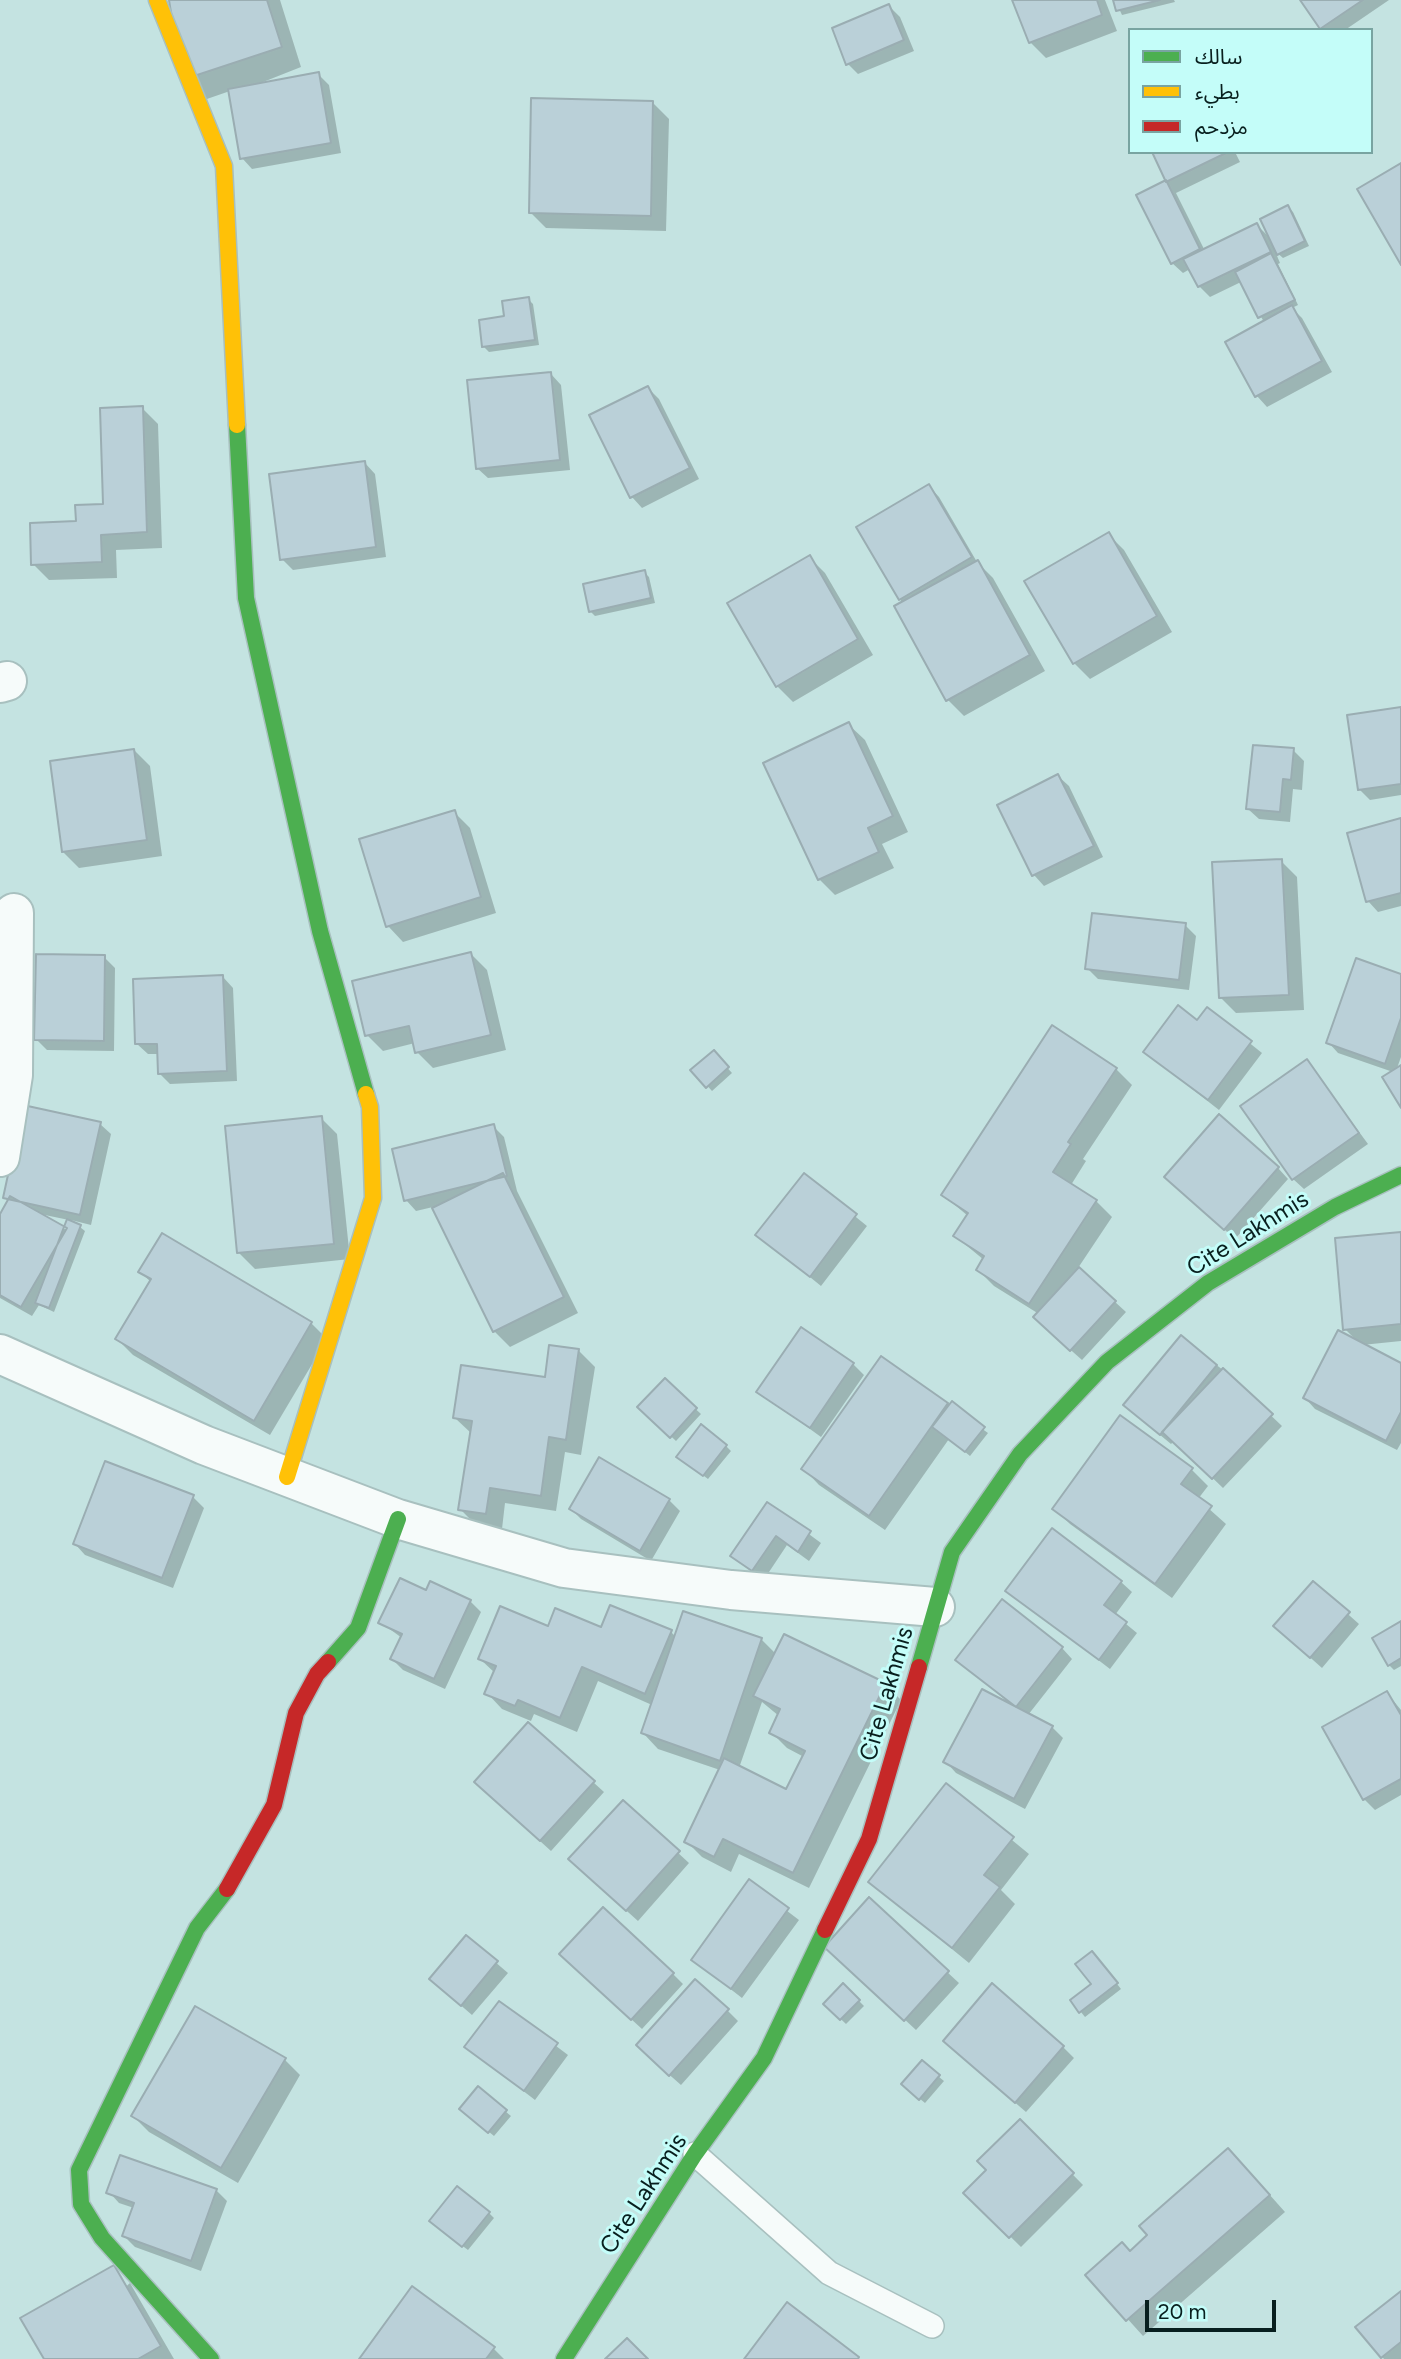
<!DOCTYPE html>
<meta charset="utf-8">
<style>
body{margin:0}
#map{position:relative;width:1401px;height:2359px;overflow:hidden;background:#c4e3e1;font-family:Figtree,"Noto Sans Arabic",sans-serif}
canvas{display:block}
.legend{position:absolute;left:1128px;top:28px;width:245px;height:126px;box-sizing:border-box;background:#c4fdf9;border:2px solid #79a4a1;margin:0;padding:9px 12px;list-style:none;font-size:21px;color:#081f1e}
.legend li{display:flex;align-items:center;gap:14px;height:35px}
.legend b{width:35px;border:2px solid #79a4a1}
.scale{position:absolute;left:1145px;top:2300px;width:131px;height:32px;box-sizing:border-box;border:4px solid #081f1e;border-top:0;padding-left:9px;font-size:21px;line-height:24px;white-space:nowrap;color:#081f1e;-webkit-text-stroke:5px #c4fdf9;paint-order:stroke}
</style>
<div id="map">
<canvas width="1401" height="2359"></canvas>
<ul class="legend">
<li><b style="height:9px;background:#4caf50"></b>سالك</li>
<li><b style="height:9px;background:#ffc107"></b>بطيء</li>
<li><b style="height:9px;background:#c62828"></b>مزدحم</li>
</ul>
<div class="scale">20 m</div>
</div>
<script>
const ctx = document.querySelector('canvas').getContext('2d');
ctx.lineJoin = 'round';
function paint(path, color) { ctx.fillStyle = color; ctx.fill(path, 'evenodd'); }
const poly = rows => new Path2D(rows.map(r => 'M' + r).join(''));
function trace(path, color, width, dash) { ctx.strokeStyle = color; ctx.lineWidth = width; ctx.lineCap = dash ? 'butt' : 'round'; ctx.setLineDash(dash || []); ctx.stroke(path); }
function drawText(font, color, halo, rows, align = 'center') {
  ctx.font = font + ' Figtree,sans-serif'; ctx.lineWidth = 6; ctx.setLineDash([]); ctx.textBaseline = 'middle'; ctx.strokeStyle = halo; ctx.fillStyle = color; for (const [text, x, y, turn = 0] of rows) {
    ctx.save(); ctx.translate(x, y); ctx.rotate((+turn || 0) * Math.PI / 180); ctx.textAlign = isNaN(turn) ? turn : align; if (halo) ctx.strokeText(text, 0, 0); ctx.fillText(text, 0, 0); ctx.restore();
  }
}
paint(poly([
 [171,0,280,0,301,67,253,86,318,74,329,85,341,153,252,169,242,158,230,91,204,100],
 [1014,0,1105,0,1117,31,1046,58,1030,42],
 [1115,0,1174,0,1175,2,1122,15],
 [1303,0,1389,0,1345,30,1323,30],
 [889,6,900,17,914,51,858,74,848,64],
 [653,103,669,119,666,231,546,228,530,212],
 [1154,152,1235,152,1240,162,1176,193,1204,249,1257,225,1270,238,1288,207,1293,212,1309,246,1283,258,1275,251,1280,263,1278,264,1298,305,1292,308,1302,318,1332,372,1267,407,1257,396,1227,342,1264,322,1241,282,1210,297,1199,286,1190,269,1183,273,1172,263,1139,196,1168,181],
 [528,299,533,304,539,345,489,352,484,347,506,318],
 [551,374,561,385,570,470,488,478,477,468],
 [648,388,659,399,699,479,642,508,632,497],
 [142,408,158,424,162,548,116,550,117,578,49,580,33,564,78,523,104,506],
 [365,463,375,474,386,557,293,570,282,559],
 [929,486,939,497,977,562,993,578,1045,671,964,716,948,700,900,599],
 [1108,534,1124,550,1172,632,1090,679,1074,663],
 [809,557,825,573,873,655,793,702,777,686],
 [644,572,649,577,655,603,595,616,590,611],
 [1401,709,1401,795,1370,800,1359,789],
 [849,725,865,740,908,832,882,844,894,868,835,895,819,879],
 [134,750,150,766,162,856,79,868,63,852],
 [1293,750,1304,761,1302,790,1293,789,1290,822,1259,819,1248,809],
 [1058,776,1069,786,1103,857,1044,886,1034,875],
 [454,812,470,828,496,913,403,942,388,926],
 [1401,820,1401,906,1378,912,1368,901],
 [1281,861,1297,877,1304,1010,1236,1013,1220,997],
 [1185,925,1196,936,1189,990,1098,979,1087,968],
 [471,954,487,970,506,1050,433,1068,417,1052,415,1043,383,1051,367,1035],
 [104,957,115,968,114,1051,47,1050,36,1039],
 [1401,976,1401,1057,1396,1071,1401,1068,1401,1104,1393,1072,1338,1053,1328,1042],
 [223,977,233,988,237,1081,170,1084,160,1074,159,1054,148,1054,137,1044],
 [1207,1009,1262,1053,1219,1110,1145,1052,1198,1022],
 [714,1053,732,1073,712,1091,693,1070],
 [1307,1061,1368,1144,1304,1189,1293,1179],
 [1116,1069,1132,1085,1083,1159,1086,1161,1071,1185,1096,1201,1112,1217,1078,1268,1126,1312,1082,1360,1046,1328,1039,1314,994,1286,978,1270,984,1260,955,1236,968,1216,943,1195],
 [321,1118,337,1134,350,1259,255,1269,239,1253],
 [100,1124,111,1134,91,1225,71,1220,85,1231,54,1312,39,1305,32,1316,0,1298,0,1218,9,1202,5,1198],
 [40,1214,69,1220,68,1231],
 [493,1126,504,1137,517,1191,578,1313,510,1347,494,1331,433,1207,416,1211,406,1200],
 [1278,1168,1288,1179,1235,1239,1177,1187],
 [804,1175,867,1226,821,1286,758,1235],
 [1401,1233,1401,1341,1362,1345,1401,1365,1401,1443,1397,1450,1315,1409,1305,1398,1358,1342,1345,1329],
 [140,1272,311,1323,327,1339,270,1435,133,1355,117,1339,151,1282],
 [1181,1338,1223,1370,1282,1426,1223,1488,1174,1441,1171,1444,1136,1415],
 [579,1351,595,1367,581,1455,565,1452,556,1511,505,1503,502,1529,476,1525,460,1509,472,1434,455,1418,546,1379],
 [853,1364,864,1375,821,1437,759,1392],
 [665,1381,701,1414,676,1441,640,1407],
 [947,1404,988,1433,970,1456,949,1439,885,1530,819,1485,804,1469],
 [1120,1418,1192,1470,1208,1486,1198,1499,1226,1524,1172,1598,1070,1524,1054,1508],
 [726,1446,731,1451,708,1479,684,1461],
 [193,1497,204,1508,173,1588,85,1555,75,1544],
 [669,1500,680,1511,651,1561,581,1519,571,1509],
 [768,1504,821,1543,809,1561,787,1545,763,1581,732,1556],
 [1121,1582,1132,1592,1115,1615,1137,1633,1110,1669,1007,1590],
 [1313,1583,1359,1624,1322,1668,1286,1636],
 [427,1593,470,1601,481,1612,445,1689,403,1670,392,1659,402,1638,380,1622],
 [684,1614,762,1640,776,1654,885,1684,901,1700,809,1888,739,1854,731,1872,702,1857,686,1841,720,1770,658,1749,643,1733,652,1705,598,1681,577,1732,534,1714,531,1721,502,1709,487,1693,495,1673,480,1659,549,1628,671,1632,676,1637],
 [762,1702,779,1716,771,1732,787,1748,804,1757,787,1791,739,1768],
 [1401,1623,1401,1666,1394,1670,1389,1665],
 [1062,1648,1072,1659,1028,1715,1052,1727,1063,1738,1025,1809,956,1773,946,1762,1008,1702,957,1660],
 [1387,1693,1401,1710,1401,1795,1375,1810,1364,1799],
 [593,1782,604,1792,551,1851,487,1793],
 [946,1786,1029,1854,1001,1890,1015,1904,969,1963,870,1882],
 [623,1802,689,1863,638,1921,581,1870],
 [749,1882,799,1920,742,1998,693,1960],
 [869,1900,959,1983,916,2030,837,1957],
 [466,1937,508,1973,472,2015,442,1989],
 [1097,1958,1121,1989,1085,2017,1072,2001,1093,1985],
 [572,1965,673,1974,683,1984,642,2029],
 [843,1985,864,2006,846,2024,825,2004],
 [499,2003,568,2055,535,2100,466,2047],
 [727,2010,738,2021,681,2085,648,2056],
 [1063,2047,1074,2058,1026,2112,955,2051],
 [284,2059,300,2075,238,2183,149,2132,133,2116],
 [922,2063,944,2081,925,2103,908,2089],
 [478,2089,511,2116,494,2136,466,2113],
 [1020,2121,1083,2185,1021,2247,966,2193,988,2170],
 [1244,2166,1285,2212,1143,2336,1088,2275,1131,2252],
 [216,2190,227,2201,201,2271,135,2247,124,2236,134,2208,119,2203,109,2192],
 [489,2213,494,2218,468,2250,436,2226],
 [130,2283,174,2359,46,2359],
 [1401,2293,1401,2359,1384,2359,1358,2327],
 [493,2348,504,2359,361,2359]
]), '#0003');
const building = poly([
 [169,0,267,0,282,47,182,80,169,0],
 [1012,0,1097,0,1102,15,1029,43,1012,0],
 [1113,0,1160,0,1116,11,1113,0],
 [1300,0,1363,0,1320,29,1300,0],
 [889,4,904,40,846,65,832,28,889,4],
 [319,72,331,143,240,159,228,89,319,72],
 [531,98,653,101,651,216,529,213,531,98],
 [1152,152,1228,152,1166,182,1152,152],
 [1401,163,1401,265,1357,189,1401,163],
 [1166,180,1200,249,1171,264,1136,195,1166,180],
 [1288,205,1305,241,1277,255,1260,219,1288,205],
 [1257,223,1271,252,1198,287,1183,259,1257,223],
 [1271,253,1295,300,1258,318,1235,272,1271,253],
 [529,297,535,340,482,347,479,320,504,316,502,301,529,297],
 [1292,305,1322,361,1255,397,1225,342,1292,305],
 [551,372,560,460,476,469,467,380,551,372],
 [648,386,690,468,630,498,589,415,648,386],
 [143,406,147,532,101,535,102,562,31,565,30,523,76,521,75,505,103,504,100,408,143,406],
 [365,461,376,547,280,560,269,474,365,461],
 [929,484,972,557,899,600,856,527,929,484],
 [1109,532,1157,616,1073,664,1024,581,1109,532],
 [810,555,858,639,776,687,727,603,810,555],
 [978,560,1030,655,946,701,894,606,978,560],
 [645,570,651,598,589,612,583,584,645,570],
 [1401,707,1401,784,1358,790,1347,715,1401,707],
 [849,722,893,816,868,828,879,852,818,880,763,763,849,722],
 [1253,745,1294,748,1291,780,1283,779,1280,812,1246,809,1253,745],
 [134,749,147,840,62,852,50,761,134,749],
 [1058,774,1094,846,1032,876,997,805,1058,774],
 [455,810,481,897,386,927,359,839,455,810],
 [1401,818,1401,893,1366,902,1347,833,1401,818],
 [1282,859,1289,995,1219,998,1212,862,1282,859],
 [1092,913,1186,923,1179,980,1085,969,1092,913],
 [471,952,491,1035,415,1053,409,1026,365,1036,352,981,471,952],
 [36,954,105,955,104,1041,34,1040,36,954],
 [1356,958,1401,974,1401,1018,1385,1064,1326,1043,1356,958],
 [223,975,227,1071,158,1074,157,1044,135,1044,133,979,223,975],
 [1178,1005,1197,1020,1207,1007,1252,1041,1208,1100,1143,1052,1178,1005],
 [1052,1025,1117,1068,1068,1142,1071,1144,1053,1172,1097,1200,1029,1304,976,1270,984,1256,953,1236,968,1213,941,1195,1052,1025],
 [714,1050,729,1067,706,1088,690,1070,714,1050],
 [1307,1059,1359,1133,1292,1180,1240,1106,1307,1059],
 [1401,1065,1401,1108,1382,1077,1401,1065],
 [23,1105,101,1122,80,1215,3,1198,23,1105],
 [1219,1114,1279,1167,1224,1230,1164,1177,1219,1114],
 [322,1116,334,1244,237,1253,225,1126,322,1116],
 [494,1124,507,1176,404,1201,392,1149,494,1124],
 [503,1173,564,1297,493,1332,432,1208,503,1173],
 [804,1173,857,1214,810,1277,755,1235,804,1173],
 [10,1196,67,1228,21,1307,0,1295,0,1214,10,1196],
 [67,1219,81,1225,49,1308,35,1303,67,1219],
 [1401,1232,1401,1324,1343,1330,1335,1238,1401,1232],
 [162,1233,312,1322,254,1421,115,1339,151,1279,138,1272,162,1233],
 [1079,1267,1116,1301,1070,1351,1033,1317,1079,1267],
 [801,1327,854,1363,810,1428,756,1392,801,1327],
 [1338,1330,1401,1363,1401,1412,1386,1441,1303,1398,1338,1330],
 [1181,1335,1217,1365,1160,1435,1123,1405,1181,1335],
 [549,1345,579,1349,566,1440,549,1437,541,1496,490,1488,486,1514,458,1510,472,1421,453,1418,461,1365,545,1377,549,1345],
 [881,1356,948,1403,869,1516,801,1469,881,1356],
 [1223,1368,1273,1414,1212,1479,1162,1432,1223,1368],
 [665,1378,697,1408,670,1438,637,1407,665,1378],
 [952,1401,985,1427,965,1452,932,1427,952,1401],
 [1120,1415,1193,1468,1181,1484,1212,1506,1155,1584,1052,1509,1120,1415],
 [701,1424,727,1445,703,1476,676,1457,701,1424],
 [599,1457,670,1499,640,1551,569,1509,599,1457],
 [105,1461,194,1495,162,1578,73,1544,105,1461],
 [767,1502,811,1531,798,1552,776,1536,752,1571,730,1556,767,1502],
 [1052,1528,1122,1581,1104,1605,1127,1622,1099,1660,1005,1591,1052,1528],
 [400,1578,426,1590,430,1581,471,1600,434,1679,390,1659,402,1634,378,1623,400,1578],
 [1313,1581,1350,1612,1310,1658,1273,1626,1313,1581],
 [1002,1599,1063,1647,1016,1707,955,1660,1002,1599],
 [610,1605,672,1630,645,1694,582,1667,560,1718,518,1700,515,1706,484,1694,496,1666,478,1659,500,1606,548,1626,555,1608,601,1627,610,1605],
 [683,1611,762,1638,720,1761,641,1733,683,1611],
 [1401,1621,1401,1658,1388,1666,1372,1638,1401,1621],
 [784,1634,886,1683,793,1873,723,1839,714,1857,684,1842,724,1758,786,1789,805,1751,769,1733,780,1709,753,1696,784,1634],
 [982,1689,1053,1726,1014,1799,943,1762,982,1689],
 [1387,1691,1401,1715,1401,1779,1363,1800,1322,1727,1387,1691],
 [528,1722,595,1781,540,1841,474,1782,528,1722],
 [946,1783,1014,1837,984,1875,1000,1887,952,1948,868,1882,946,1783],
 [623,1800,680,1851,626,1911,568,1859,623,1800],
 [749,1879,789,1908,731,1989,691,1960,749,1879],
 [869,1897,949,1971,904,2021,824,1947,869,1897],
 [603,1907,674,1973,631,2020,559,1954,603,1907],
 [466,1935,498,1961,461,2006,429,1979,466,1935],
 [1092,1951,1118,1983,1079,2013,1070,2000,1091,1984,1075,1964,1092,1951],
 [695,1979,729,2009,669,2076,636,2045,695,1979],
 [843,1983,860,2000,840,2020,823,2004,843,1983],
 [992,1983,1064,2046,1015,2103,943,2041,992,1983],
 [499,2001,558,2043,524,2091,464,2047,499,2001],
 [195,2006,286,2058,221,2168,131,2116,195,2006],
 [922,2060,940,2075,919,2100,901,2084,922,2060],
 [478,2086,507,2110,488,2133,459,2109,478,2086],
 [1020,2119,1074,2173,1009,2238,963,2193,986,2170,977,2161,1020,2119],
 [1228,2148,1270,2195,1126,2321,1085,2275,1122,2242,1130,2251,1147,2235,1139,2226,1228,2148],
 [120,2155,217,2189,191,2261,122,2236,134,2203,106,2193,120,2155],
 [457,2186,490,2212,462,2247,429,2221,457,2186],
 [114,2265,161,2346,138,2359,44,2359,20,2318,114,2265],
 [412,2286,495,2347,486,2359,359,2359,412,2286],
 [1401,2291,1401,2342,1381,2358,1355,2327,1401,2291],
 [787,2302,859,2357,858,2359,744,2359,787,2302],
 [627,2338,648,2359,605,2359,627,2338]
]);
paint(building, '#bad0d8');
trace(building, '#9aadb2', 2);
const lane = poly([
 [695,2154,829,2273,932,2326]
]);
const street = poly([
 [0,683,7,681],
 [0,1157,13,1075,14,913],
 [0,1354,204,1445,398,1519,564,1568,731,1590,935,1607]
]);
const fast = poly([
 [237,425,246,598,320,931,366,1094],
 [328,1662,358,1628,398,1519],
 [919,1667,952,1552,1020,1454,1107,1362,1208,1283,1335,1207,1401,1175],
 [211,2359,102,2238,81,2204,79,2170,197,1928,227,1889],
 [564,2359,695,2154,764,2058,825,1930]
]);
const slow = poly([
 [157,0,224,166,237,425],
 [287,1477,373,1198,370,1107,366,1094]
]);
const jam = poly([
 [227,1889,274,1805,296,1713,317,1674,328,1662],
 [825,1930,869,1839,919,1667]
]);
trace(lane, '#a8c0bf', 26);
trace(street, '#a8c0bf', 42);
trace(fast, '#a8c0bf', 19);
trace(slow, '#a8c0bf', 19);
trace(jam, '#a8c0bf', 19);
trace(lane, '#f6fbfa', 23);
trace(street, '#f6fbfa', 38);
trace(fast, '#4caf50', 16);
trace(slow, '#ffc107', 16);
trace(jam, '#c62828', 16);
drawText('24px', '#081f1e', '#c4fdf9', [
 ["Cite Lakhmis",1248,1234,-32],
 ["Cite Lakhmis",887,1694,-74],
 ["Cite Lakhmis",644,2194,-57]
]);
</script>
